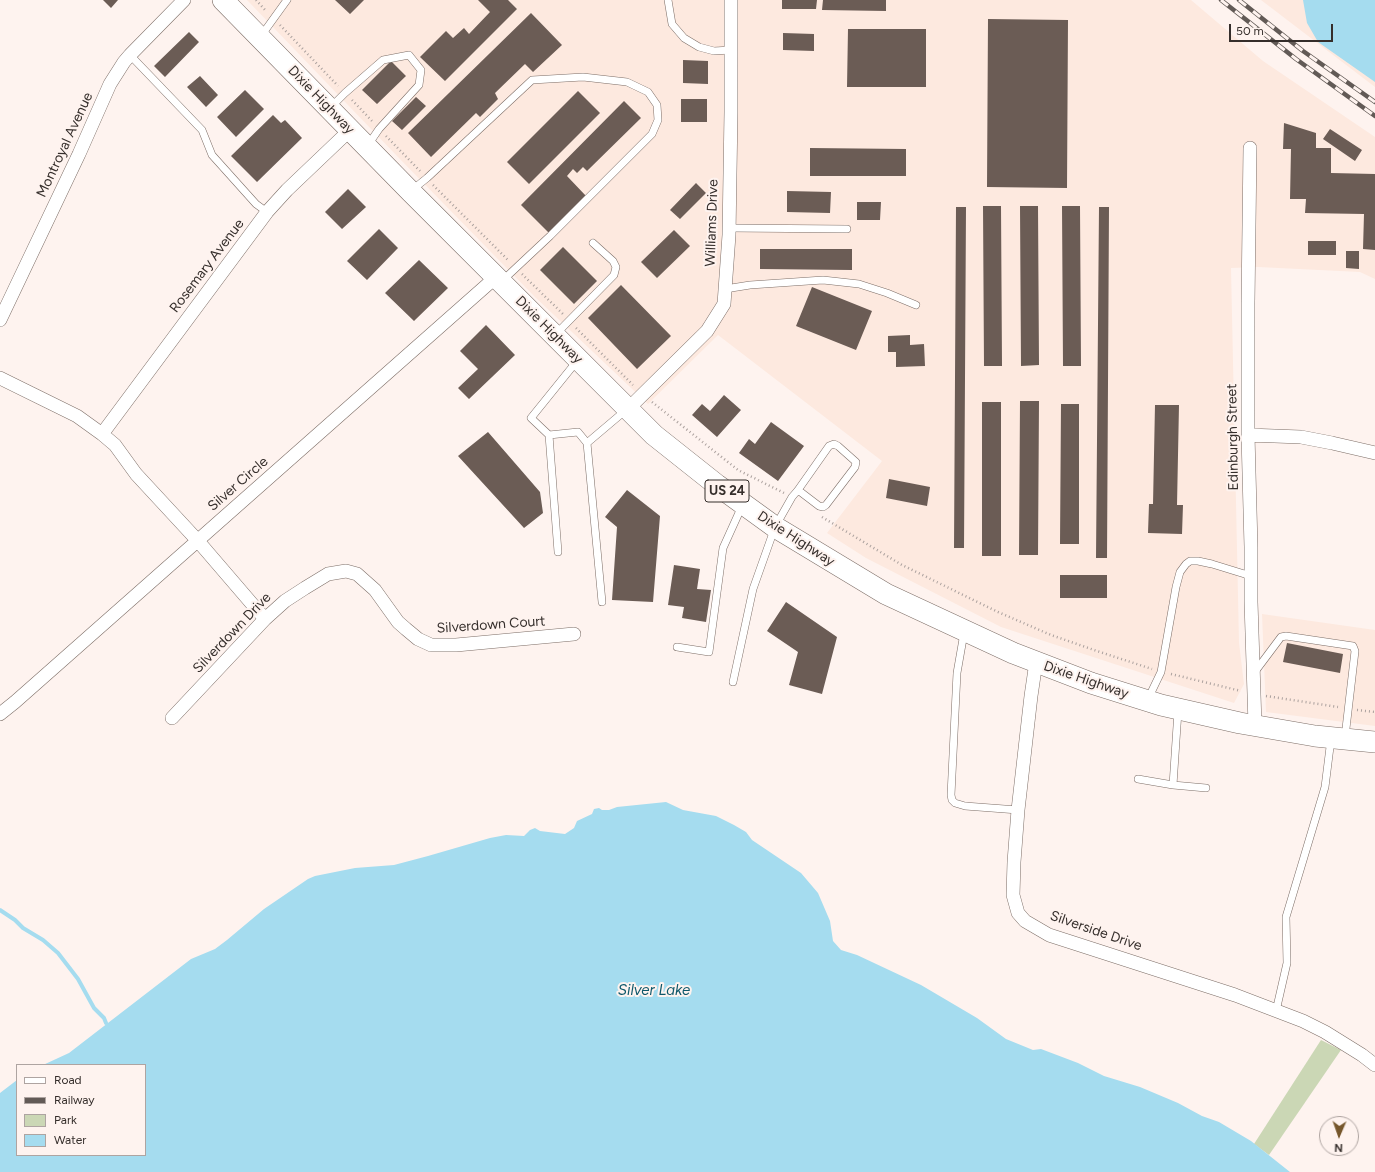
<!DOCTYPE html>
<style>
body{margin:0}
#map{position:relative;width:1375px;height:1172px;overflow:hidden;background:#fef3ef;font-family:Figtree,sans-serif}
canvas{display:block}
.legend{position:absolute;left:16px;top:1064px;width:130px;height:92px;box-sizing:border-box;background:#fef3ef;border:1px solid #aea4a1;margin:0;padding:5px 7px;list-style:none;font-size:12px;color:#352e2b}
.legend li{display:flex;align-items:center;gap:8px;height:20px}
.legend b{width:20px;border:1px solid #aea4a1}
.north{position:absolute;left:1319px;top:1116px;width:40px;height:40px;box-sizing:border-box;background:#fef3ef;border:1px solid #aea4a1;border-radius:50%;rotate:182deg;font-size:11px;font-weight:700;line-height:16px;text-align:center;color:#352e2b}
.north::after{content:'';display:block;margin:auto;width:14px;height:18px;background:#76572c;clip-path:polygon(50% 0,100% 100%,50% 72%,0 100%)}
.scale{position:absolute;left:1229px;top:24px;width:104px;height:18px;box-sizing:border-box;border:2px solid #352e2b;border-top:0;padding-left:5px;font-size:12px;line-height:14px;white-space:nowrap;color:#352e2b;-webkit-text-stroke:3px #fef3ef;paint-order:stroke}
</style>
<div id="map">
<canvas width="1375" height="1172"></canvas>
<ul class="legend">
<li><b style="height:5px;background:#fff"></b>Road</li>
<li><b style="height:5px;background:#625a56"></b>Railway</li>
<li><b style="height:11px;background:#cbd7b5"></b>Park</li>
<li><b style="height:11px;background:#a5dcef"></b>Water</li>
</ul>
<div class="north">N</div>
<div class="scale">50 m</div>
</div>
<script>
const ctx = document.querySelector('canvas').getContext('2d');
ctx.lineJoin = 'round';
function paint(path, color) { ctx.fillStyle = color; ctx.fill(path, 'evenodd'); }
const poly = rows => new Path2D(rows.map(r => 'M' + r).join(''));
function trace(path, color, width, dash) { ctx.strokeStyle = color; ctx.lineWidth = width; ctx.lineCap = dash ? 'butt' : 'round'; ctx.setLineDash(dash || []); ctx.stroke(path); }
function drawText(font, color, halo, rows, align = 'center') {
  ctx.font = font + ' Figtree,sans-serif'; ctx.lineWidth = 4; ctx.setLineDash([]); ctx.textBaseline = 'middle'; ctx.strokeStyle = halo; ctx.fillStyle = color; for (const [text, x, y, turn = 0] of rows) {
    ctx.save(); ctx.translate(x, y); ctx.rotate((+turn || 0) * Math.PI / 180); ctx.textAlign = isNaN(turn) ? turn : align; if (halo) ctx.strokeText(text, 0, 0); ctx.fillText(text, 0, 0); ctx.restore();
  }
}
paint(poly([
 [247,0,1191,0,1263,61,1375,137,1375,279,1360,272,1258,267,1231,268,1239,643,1244,684,1234,703,1001,627,866,558,827,533,882,461,718,335,648,404,535,297,397,156],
 [1261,0,1375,0,1375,87],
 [1262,614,1375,630,1375,726,1266,712]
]), '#fde9df');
paint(poly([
 [1321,1040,1341,1050,1269,1155,1254,1144]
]), '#cbd7b5');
paint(poly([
 [1303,0,1375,0,1375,82,1318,42,1307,23],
 [666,802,683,810,716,816,734,825,746,832,752,840,801,873,818,893,830,921,833,941,841,950,857,955,921,985,977,1018,1006,1039,1033,1050,1041,1049,1078,1063,1104,1076,1140,1087,1178,1103,1202,1116,1219,1122,1251,1141,1290,1172,0,1172,0,1093,17,1080,17,1155,145,1155,145,1065,43,1065,69,1053,191,959,215,949,227,940,264,909,308,879,315,876,355,868,394,865,428,856,490,838,506,835,524,836,530,830,535,828,540,831,565,834,574,828,577,821,592,814,594,809,599,808,602,810,609,810,617,807]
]), '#a5dcef');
trace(poly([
 [0,910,15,920,23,928,43,940,58,953,78,979,94,1008,104,1018,106,1023]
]), '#a5dcef', 4);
paint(poly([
 [103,0,118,0,111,8],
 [335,0,364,0,350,14],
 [478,0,508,0,517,9,445,81,420,57,446,31,453,38,464,28,469,34,490,12],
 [782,0,817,0,816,9,782,9],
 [823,0,886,0,886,11,822,10],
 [531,13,562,45,533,72,525,64,495,93,498,99,480,117,476,113,431,157,408,133],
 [988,19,1068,20,1067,188,987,187],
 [848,29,926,29,926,87,847,87],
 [189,32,199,42,165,77,154,66],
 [783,33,814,34,814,51,783,50],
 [683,60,708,61,708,84,683,83],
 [391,61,406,76,377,104,362,90],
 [200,76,218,95,206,107,187,87],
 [245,90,264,109,236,137,217,117],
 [578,91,600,113,529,184,507,162],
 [416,97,426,106,402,130,392,121],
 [681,99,707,99,707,122,681,122],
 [624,101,641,118,587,171,583,167,577,173,573,169,567,176,586,196,549,233,521,205],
 [273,115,281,123,285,120,302,138,257,182,231,156],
 [1284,123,1316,133,1316,148,1331,148,1331,173,1375,174,1375,250,1363,249,1364,214,1305,213,1306,199,1290,199,1291,149,1283,149],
 [1330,129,1362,150,1355,161,1323,139],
 [810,148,906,149,906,176,810,176],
 [696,183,706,193,680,219,670,210],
 [348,189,366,207,342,229,325,212],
 [787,191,831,192,830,213,787,212],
 [857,202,881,202,880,220,857,220],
 [983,206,1001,206,1002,366,984,366],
 [1020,206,1038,206,1039,365,1021,366],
 [1062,206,1080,206,1081,366,1063,366],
 [956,207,966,207,964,548,954,548],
 [1099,207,1109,207,1107,558,1096,558],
 [379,229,398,248,367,280,347,261],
 [674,230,690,246,657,278,641,262],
 [1308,241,1336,241,1336,255,1308,255],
 [563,247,597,281,574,304,540,270],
 [760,249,852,249,852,270,760,269],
 [1346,251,1359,251,1359,269,1346,268],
 [419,260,448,288,414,321,385,293],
 [621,285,671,336,637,369,588,318],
 [812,287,872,311,856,350,796,326],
 [486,325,515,355,469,399,458,388,478,369,460,351],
 [910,335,910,345,924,344,925,366,896,367,896,352,888,352,888,336],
 [724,395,741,410,717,437,692,415,702,404,710,411],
 [1020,401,1039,401,1038,555,1019,555],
 [982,402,1001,402,1001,556,982,556],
 [1061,404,1079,404,1079,544,1060,544],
 [1155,405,1179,405,1177,505,1183,505,1182,534,1148,533,1149,504,1153,504],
 [771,422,804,446,778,481,739,453,749,439,755,444],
 [488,432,540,492,543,513,524,528,458,456],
 [889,479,930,487,927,506,886,498],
 [627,490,660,516,653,602,612,600,617,527,605,517],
 [674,565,700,569,697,589,711,590,706,622,682,618,684,607,668,605],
 [1060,575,1107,575,1107,598,1060,598],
 [786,602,837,637,822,694,789,685,798,652,767,631],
 [1287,643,1343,654,1340,673,1283,662]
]), '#6b5c55');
const service = poly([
 [668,0,672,24,684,38,699,47,714,51,731,50],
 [261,36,287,0],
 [130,55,202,130,212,155,256,204,267,212],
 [331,107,345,93,383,60,409,55,421,70,419,85,379,129,368,145],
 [412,190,427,178,532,80,583,77,627,82,648,92,657,105,658,120,652,134,550,236,502,281],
 [729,228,847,229],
 [725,289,750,285,823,280,859,284,887,293,916,305],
 [556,334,614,275,616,267,613,261,593,243],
 [577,361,531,418,549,435,578,432,587,443],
 [549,435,558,552],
 [602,602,587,443,626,410],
 [964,633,957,673,951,795,952,800,955,803,965,806,1018,810],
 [677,647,709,652,723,548,742,506],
 [1254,673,1281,637,1286,636,1353,646,1355,651,1345,737],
 [733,682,753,589,775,527,792,497,798,490,829,446,834,444,838,446,856,462,855,467,826,505,823,507,819,506,798,490],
 [1148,699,1161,672,1176,587,1180,572,1186,564,1190,561,1198,561,1212,564,1251,576],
 [1178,711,1173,785,1206,788],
 [1138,779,1173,785],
 [1276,1011,1287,963,1286,917,1325,787,1331,739]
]);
const minor = poly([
 [1250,148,1248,303,1248,435,1251,547,1251,602,1255,725],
 [0,320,79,154,110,84,124,62,130,55,184,0],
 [0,378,77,416,102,434,115,445,136,474,198,541,265,619],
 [628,409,707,331,724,304,729,235,731,112,731,0],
 [102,434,267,212,287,190,350,130],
 [1248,435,1301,437,1332,443,1375,453],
 [1036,662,1031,696,1018,810,1014,862,1013,895,1018,913,1025,921,1049,935,1235,995,1303,1021,1325,1032,1362,1055,1375,1065],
 [0,714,15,702,496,277],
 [172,718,265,619,285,601,305,588,328,574,346,571,357,574,375,590,398,622,406,629,418,639,431,645,456,645,574,634]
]);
const primary = poly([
 [223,0,411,192,654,435,717,485,775,527,886,594,1013,653,1091,683,1161,705,1240,723,1315,736,1375,742]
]);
trace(service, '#7d6e67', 8);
trace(minor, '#7d6e67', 14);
trace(primary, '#7d6e67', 22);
trace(poly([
 [256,0,266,11],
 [280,25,338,86],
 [352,100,373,122],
 [386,136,420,171],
 [433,185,509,261],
 [522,274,563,314],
 [576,328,633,385],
 [652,402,738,470,784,493],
 [822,517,902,565,998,612,1051,635,1097,651,1152,669],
 [1171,674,1241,691],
 [1266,696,1338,707],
 [1357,710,1375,712]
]), '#aba19e', 2.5, [1, 3]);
trace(service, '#fff', 7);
trace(minor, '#fff', 13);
trace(primary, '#fff', 21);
const rail = poly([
 [1221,0,1296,59,1375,116],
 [1239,0,1303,51,1375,102]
]);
trace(rail, '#625a56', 4.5);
trace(rail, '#fef3ef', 3, [9]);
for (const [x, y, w] of [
 [727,491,44]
]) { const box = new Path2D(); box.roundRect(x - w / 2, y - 11, w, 22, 3); ctx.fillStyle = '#fef3ef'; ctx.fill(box); trace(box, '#352e2b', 1); }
drawText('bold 13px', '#352e2b', null, [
 ["US 24",727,491]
]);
drawText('14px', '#352e2b', '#fef3ef', [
 ["Dixie Highway",321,100,46],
 ["Montroyal Avenue",65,145,-65],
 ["Williams Drive",712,223,-88],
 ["Rosemary Avenue",207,266,-53],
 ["Dixie Highway",549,330,45],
 ["Edinburgh Street",1233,437,-91],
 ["Silver Circle",238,484,-41],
 ["Dixie Highway",796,539,33],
 ["Silverdown Court",491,625,-4],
 ["Silverdown Drive",232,633,-46],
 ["Dixie Highway",1086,680,19],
 ["Silverside Drive",1096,931,19]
]);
drawText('italic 15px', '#0f586b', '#fef3ef', [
 ["Silver Lake",654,991]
]);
</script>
